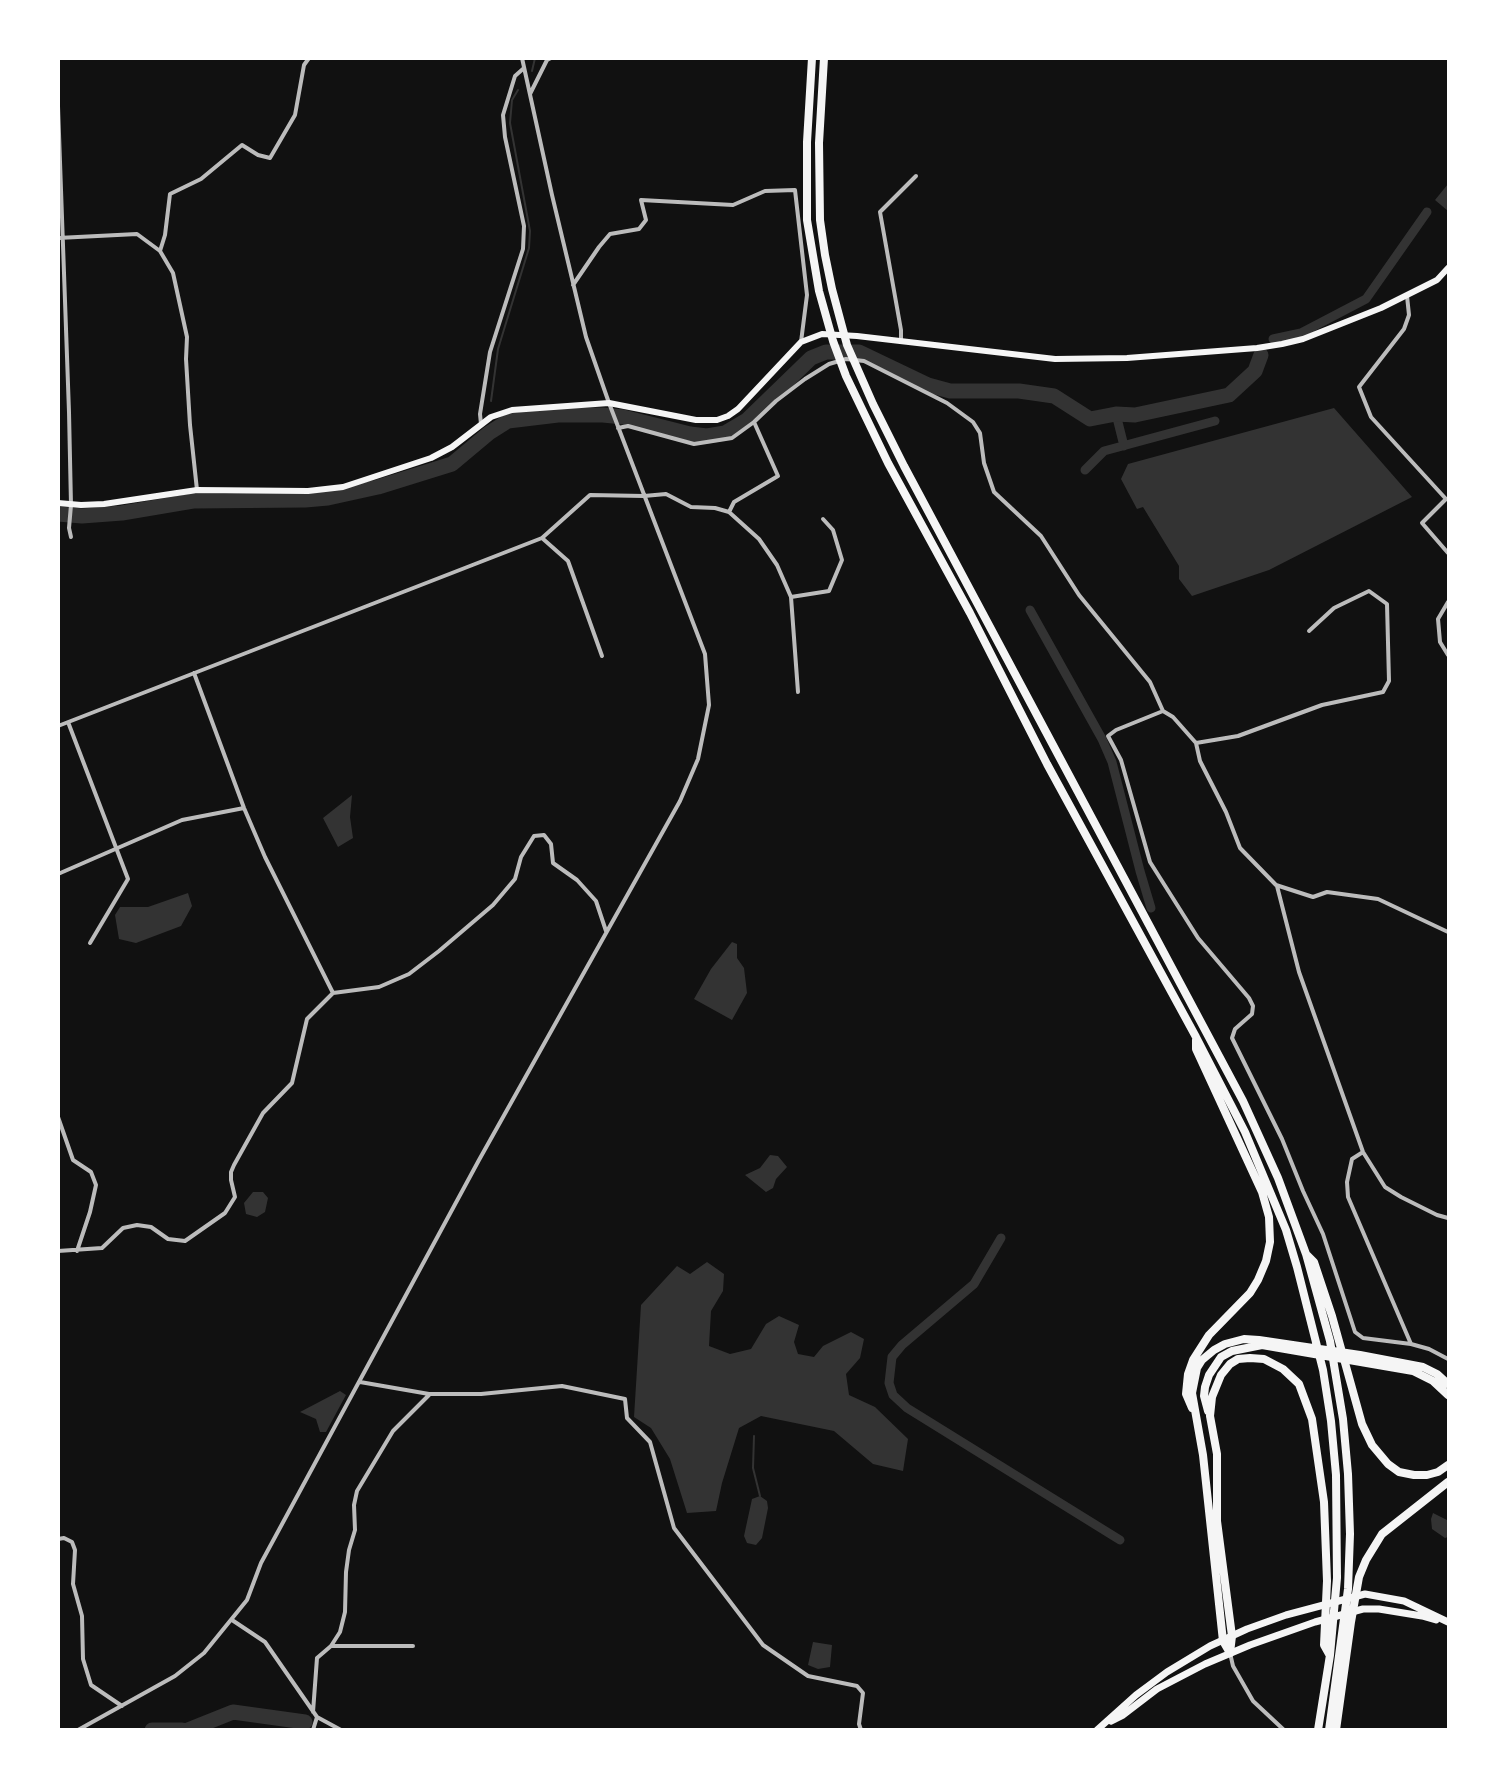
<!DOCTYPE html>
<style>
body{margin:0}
#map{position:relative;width:1507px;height:1788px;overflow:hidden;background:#111;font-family:"Alegreya Sans",sans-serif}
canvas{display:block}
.frame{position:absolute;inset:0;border:60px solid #fff;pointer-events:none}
</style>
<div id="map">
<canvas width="1507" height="1788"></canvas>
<div class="frame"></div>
</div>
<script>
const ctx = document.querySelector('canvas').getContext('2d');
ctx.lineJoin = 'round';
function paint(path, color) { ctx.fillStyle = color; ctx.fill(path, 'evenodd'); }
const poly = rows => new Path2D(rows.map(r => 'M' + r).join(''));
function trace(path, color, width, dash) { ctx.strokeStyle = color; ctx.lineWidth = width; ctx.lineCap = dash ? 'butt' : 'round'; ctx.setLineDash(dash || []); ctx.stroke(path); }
paint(poly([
 [1448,184,1448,211,1435,200],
 [1334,408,1412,497,1269,570,1192,596,1179,579,1179,566,1143,507,1137,509,1121,479,1128,464],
 [352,795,350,817,353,838,338,847,323,818],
 [188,893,192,906,181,926,136,943,119,939,115,915,120,907,148,907],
 [732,942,737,944,737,958,744,968,747,993,732,1020,694,999,711,969],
 [770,1155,778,1156,787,1167,776,1179,773,1188,766,1192,745,1175,760,1168],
 [253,1192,263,1192,268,1198,265,1212,257,1217,246,1214,244,1203],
 [707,1262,724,1274,723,1291,711,1311,709,1346,730,1354,751,1349,766,1324,779,1316,799,1325,794,1342,798,1354,814,1357,823,1346,851,1332,864,1339,860,1358,846,1374,849,1395,875,1407,908,1439,903,1471,873,1464,834,1431,761,1416,739,1428,722,1483,716,1511,687,1513,670,1459,651,1428,634,1417,641,1305,677,1266,690,1274],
 [340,1391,346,1395,326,1432,320,1432,316,1419,300,1412],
 [760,1496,767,1501,768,1508,762,1538,756,1545,747,1543,744,1536,752,1499],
 [1433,1513,1447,1520,1448,1537,1445,1538,1432,1529,1431,1519],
 [813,1642,832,1645,830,1667,818,1669,808,1665]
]), '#333');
trace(poly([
 [532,71,535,58],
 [491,401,498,349,529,248,530,231,510,123,512,100,518,90],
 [754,1436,753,1468,760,1496]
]), '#333', 2);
trace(poly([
 [1273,339,1301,333,1366,299,1427,212],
 [1116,414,1124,446],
 [1085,470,1104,451,1215,421],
 [1030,610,1102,739,1112,762,1140,871,1151,908],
 [1001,1238,974,1284,902,1345,892,1357,889,1383,893,1395,907,1408,1120,1540]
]), '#333', 9);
trace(poly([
 [58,514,82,516,122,513,193,501,305,500,328,498,378,487,452,464,489,433,508,421,558,415,603,415,623,417,690,434,707,436,725,433,747,420,811,358,826,352,859,352,928,385,950,391,1019,391,1054,396,1090,419,1116,414,1135,415,1229,395,1255,371,1261,355],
 [152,1730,182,1730],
 [188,1730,233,1712,305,1722]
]), '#333', 15);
trace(poly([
 [530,94,547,60,551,58],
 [58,106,69,412,71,505,69,528,71,537],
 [58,238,137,234,160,251,173,273,187,337,186,359,190,425,197,490],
 [160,251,165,235,170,194,201,179,242,145,258,155,270,158,295,115,304,65,309,58],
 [573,285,599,247,610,234,639,229,646,220,641,200,733,205,765,191,795,190,807,295,801,342],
 [1407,296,1409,315,1404,329,1359,387,1371,417,1446,499,1422,523,1448,553],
 [901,341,901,330,880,212,916,176],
 [481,424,480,414,490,352,523,249,524,226,505,137,503,115,515,76,524,68],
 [618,428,628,426,694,444,732,438,754,422,776,401,805,379,829,364,846,359,864,361,947,403,973,422,980,433,984,463,994,492,1041,536,1079,595,1150,682,1163,711,1173,717,1196,743,1200,761,1226,812,1240,848,1276,885,1313,897,1327,892,1378,899,1448,932],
 [729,512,734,502,778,476,754,422],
 [542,538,568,561,602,656],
 [791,597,829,591,842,560,833,530,823,519],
 [1448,602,1438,619,1440,642,1448,655],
 [194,673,244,808,265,857,333,993],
 [1163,711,1116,730,1108,736,1121,760,1150,862,1198,938,1249,998,1253,1006,1252,1014,1235,1029,1232,1038,1282,1139,1303,1191,1323,1234,1355,1332,1363,1338,1411,1344,1429,1349,1448,1359],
 [68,722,128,879,90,943],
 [58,726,542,538,590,495,644,496,666,494,691,507,715,508,729,512,759,539,777,565,791,597,798,692],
 [1196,743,1238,736,1322,705,1383,692,1389,681,1387,604,1369,591,1334,608,1309,631],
 [58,874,182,820,244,808],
 [1277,886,1299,972,1363,1152,1385,1187,1401,1197,1437,1215,1448,1218],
 [58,1117,73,1160,91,1172,96,1185,90,1212,77,1251],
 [1363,1152,1352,1159,1347,1182,1348,1197,1411,1344],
 [58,1251,102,1248,123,1228,137,1225,151,1227,168,1239,185,1241,225,1213,235,1197,231,1180,231,1172,234,1165,263,1113,292,1083,307,1019,333,993,379,987,409,974,439,951,493,905,515,879,521,857,534,836,544,835,551,844,553,863,577,880,596,901,606,931],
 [360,1382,429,1394,481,1394,562,1386,625,1399,627,1418,650,1442,674,1528,763,1645,808,1676,857,1686,863,1693,859,1724,861,1730],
 [58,1539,64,1538,72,1542,75,1550,73,1584,82,1616,83,1659,91,1685,122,1706],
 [232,1620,265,1642,317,1717,341,1730],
 [331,1646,413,1646],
 [1230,1653,1233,1666,1253,1701,1284,1730],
 [313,1712,317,1658,331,1646,340,1632,345,1612,346,1572,349,1550,355,1530,354,1505,357,1491,393,1431,429,1395],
 [78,1730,175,1676,204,1653,247,1600,261,1563,479,1160,680,801,698,759,709,705,705,654,609,403,586,337,552,195,522,58],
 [313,1730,317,1717]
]), '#bcbcbc', 4);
trace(poly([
 [58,503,81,505,104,504,197,490,308,491,343,487,431,458,452,447,491,417,512,410,609,403,696,420,717,420,728,416,738,409,801,342,822,334,857,336,1055,359,1127,358,1257,348,1282,344,1303,339,1381,308,1437,280,1448,268]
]), '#f5f5f5', 6);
trace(poly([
 [1111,1721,1123,1715,1157,1689,1205,1664,1250,1645,1315,1622,1363,1609,1379,1609,1422,1616,1436,1620],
 [1097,1730,1136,1695,1167,1672,1210,1646,1247,1629,1286,1615,1365,1594,1404,1601,1448,1622]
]), '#f5f5f5', 7);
trace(poly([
 [812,58,807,142,807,220,819,291,833,341,846,376,888,463,970,613,1047,764,1196,1037,1245,1132,1286,1230,1297,1267,1323,1370,1331,1421,1336,1475,1337,1578,1330,1655,1318,1730],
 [824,58,819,143,820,220,825,255,832,289,847,345,873,404,904,466,1243,1101,1278,1178,1306,1254,1330,1341,1343,1419,1348,1474,1350,1534,1348,1589,1329,1730],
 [1307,1255,1314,1262,1332,1316,1362,1424,1372,1445,1388,1464,1399,1472,1414,1475,1427,1475,1438,1472,1448,1465],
 [1192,1408,1186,1394,1188,1374,1193,1360,1209,1335,1250,1293,1258,1280,1266,1261,1270,1242,1269,1217,1262,1192,1196,1049,1196,1040],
 [1208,1411,1204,1396,1205,1387,1209,1375,1221,1357,1232,1351,1262,1345,1413,1371,1433,1381,1448,1395],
 [1230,1653,1232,1636,1217,1521,1217,1454,1210,1416,1212,1397,1221,1375,1230,1364,1238,1359,1250,1358,1264,1359,1283,1369,1299,1384,1312,1419,1324,1502,1327,1581,1324,1645,1329,1654],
 [1230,1653,1223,1641,1203,1455,1192,1393,1197,1368,1202,1360,1214,1350,1225,1344,1244,1339,1259,1340,1360,1355,1423,1367,1437,1374,1448,1384],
 [1336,1730,1351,1622,1359,1577,1366,1560,1382,1534,1448,1482]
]), '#f5f5f5', 8);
</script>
